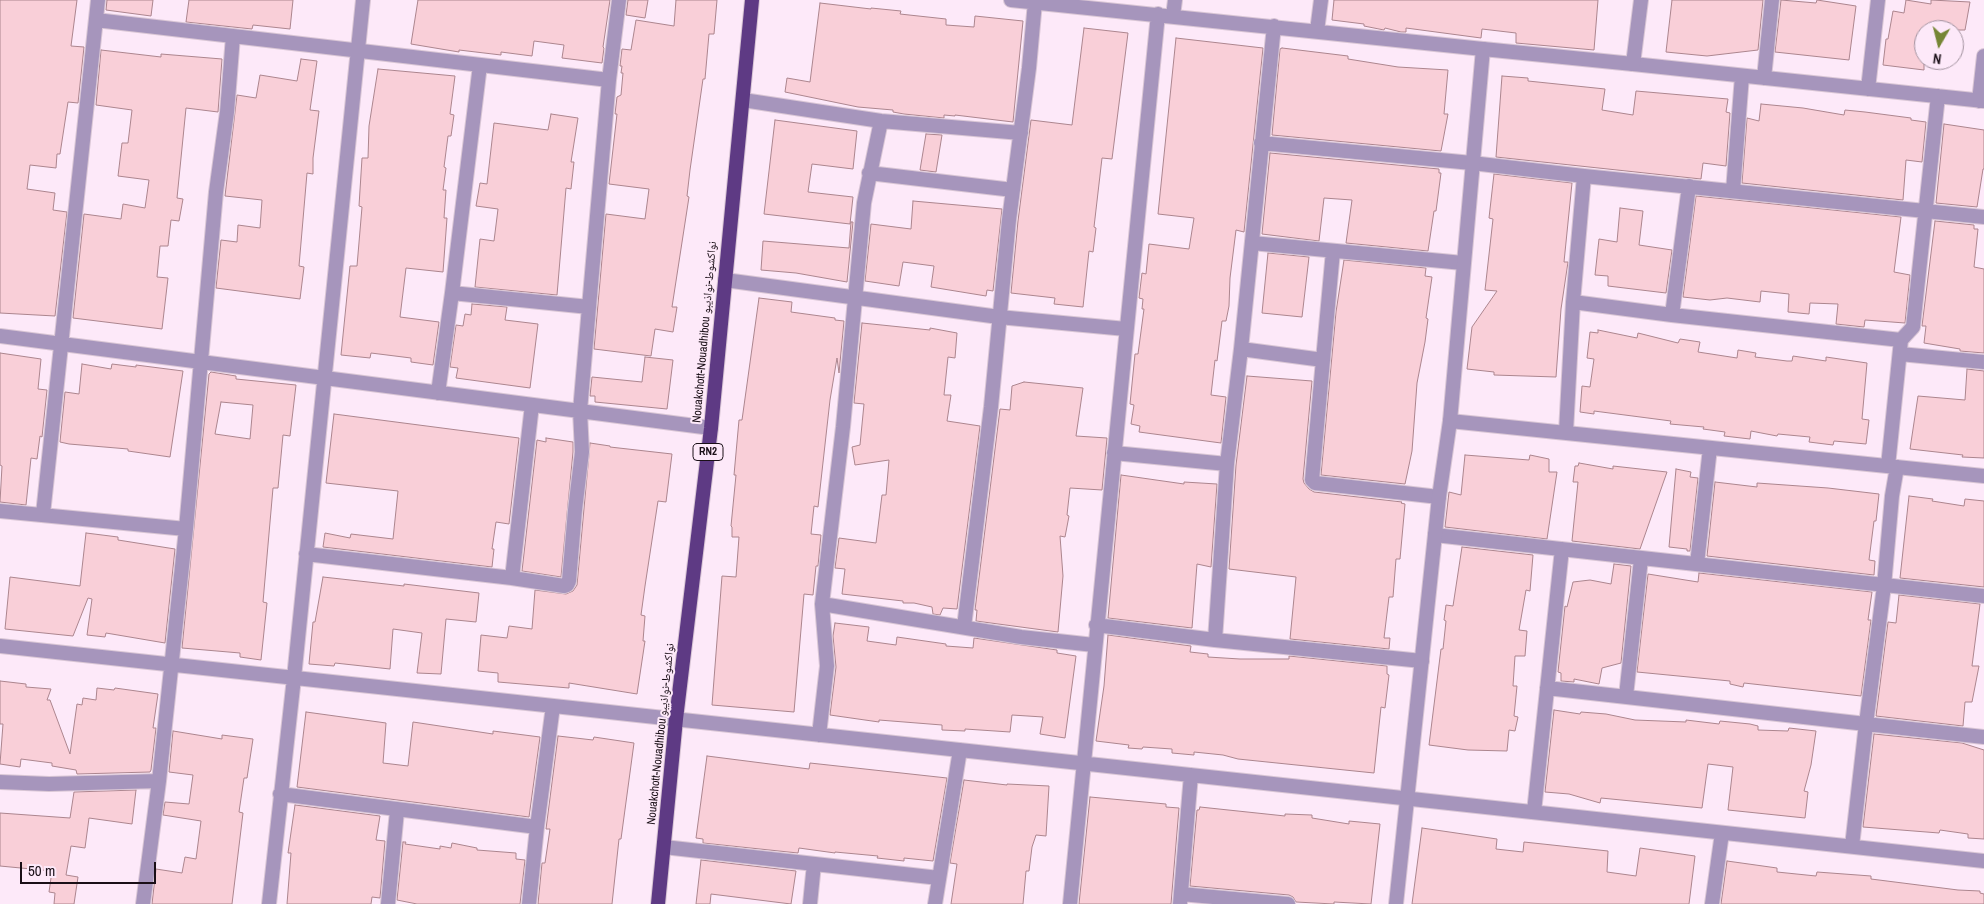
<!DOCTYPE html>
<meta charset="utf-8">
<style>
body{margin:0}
#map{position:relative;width:1984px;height:904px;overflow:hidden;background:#fde9f9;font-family:"Archivo Narrow",sans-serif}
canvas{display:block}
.north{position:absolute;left:1914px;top:20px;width:50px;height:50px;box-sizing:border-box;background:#fde9f9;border:1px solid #a2929f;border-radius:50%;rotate:188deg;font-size:14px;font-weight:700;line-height:20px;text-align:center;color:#1a0f17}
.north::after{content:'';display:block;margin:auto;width:18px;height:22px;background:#768635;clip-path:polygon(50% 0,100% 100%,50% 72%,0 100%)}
.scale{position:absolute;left:20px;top:862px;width:136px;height:22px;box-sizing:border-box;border:2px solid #1a0f17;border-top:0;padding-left:6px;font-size:15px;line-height:18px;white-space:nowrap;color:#1a0f17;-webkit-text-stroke:4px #fde9f9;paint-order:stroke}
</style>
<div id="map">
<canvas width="1984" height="904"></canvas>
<div class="north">N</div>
<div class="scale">50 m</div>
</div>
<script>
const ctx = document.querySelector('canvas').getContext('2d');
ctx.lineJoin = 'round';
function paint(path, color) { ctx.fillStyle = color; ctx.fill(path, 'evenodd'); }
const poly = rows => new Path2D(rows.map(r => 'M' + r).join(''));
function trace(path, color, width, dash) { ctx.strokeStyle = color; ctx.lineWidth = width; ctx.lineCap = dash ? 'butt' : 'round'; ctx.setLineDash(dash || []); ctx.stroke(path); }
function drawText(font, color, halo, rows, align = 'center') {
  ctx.font = font + ' "Archivo Narrow","Noto Naskh Arabic",sans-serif'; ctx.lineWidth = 4; ctx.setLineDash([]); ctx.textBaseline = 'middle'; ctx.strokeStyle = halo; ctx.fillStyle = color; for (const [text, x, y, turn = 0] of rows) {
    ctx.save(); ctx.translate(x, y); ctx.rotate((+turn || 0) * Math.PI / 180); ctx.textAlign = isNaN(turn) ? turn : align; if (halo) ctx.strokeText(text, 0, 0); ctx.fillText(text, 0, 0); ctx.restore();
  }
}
const building = poly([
 [0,0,77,0,71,46,84,47,78,103,68,102,60,154,57,154,56,168,30,165,27,189,55,193,53,210,67,212,55,316,0,313,0,0],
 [107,0,153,0,151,16,106,10,107,0],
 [189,0,293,0,290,29,253,25,252,29,186,22,189,0],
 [418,0,610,0,603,47,604,48,602,63,562,58,564,45,534,41,532,56,501,52,501,55,459,50,459,52,411,44,418,0],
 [628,0,648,0,645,18,626,15,628,0],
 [676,0,717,0,714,34,709,34,705,79,703,79,690,170,687,196,689,197,672,307,677,307,673,332,655,329,651,356,594,349,606,214,645,219,649,189,609,184,617,114,615,114,617,97,621,95,623,73,621,73,622,66,620,66,622,49,631,50,636,20,674,26,676,0],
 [1334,0,1598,0,1594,50,1516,43,1516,33,1482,29,1481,38,1406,28,1406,32,1401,32,1385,28,1384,30,1364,26,1364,24,1332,20,1334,0],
 [1672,0,1763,0,1758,50,1707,56,1666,52,1672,0],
 [1781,0,1816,3,1817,0,1856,6,1849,60,1775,52,1781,0],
 [1906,0,1931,4,1931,0,1970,2,1965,30,1924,30,1924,70,1883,65,1886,39,1888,39,1893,11,1904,13,1906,0],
 [820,3,871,9,871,8,901,11,900,14,946,19,946,25,974,27,975,16,1023,21,1013,122,955,115,955,116,944,115,944,118,904,114,893,112,893,110,858,107,785,92,787,78,810,82,820,3],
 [1084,28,1128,33,1112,159,1102,158,1094,227,1096,228,1093,252,1089,251,1083,307,1054,304,1055,298,1011,293,1018,221,1031,120,1072,125,1084,28],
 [1176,38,1263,48,1244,232,1236,230,1230,278,1229,306,1226,321,1222,321,1217,361,1215,360,1211,395,1226,397,1221,443,1139,432,1140,426,1131,424,1134,405,1130,404,1135,354,1138,354,1144,309,1142,309,1143,299,1139,298,1142,273,1146,274,1149,244,1189,249,1194,218,1158,214,1176,38],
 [1282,48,1348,56,1348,59,1398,67,1448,70,1444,114,1448,114,1441,151,1272,135,1280,49,1282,48],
 [101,50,161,57,161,54,222,59,218,112,186,108,177,198,183,199,179,221,171,220,168,246,160,246,157,277,168,278,162,329,73,318,84,214,121,219,123,204,145,208,149,180,118,176,122,143,128,143,132,110,96,105,101,50],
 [301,59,317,61,310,110,319,111,313,158,313,174,307,173,299,266,304,267,300,299,216,288,221,240,237,242,238,225,260,228,262,200,225,196,237,95,256,98,260,75,297,81,301,59],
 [378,69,455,76,450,114,454,115,451,136,448,136,444,167,446,168,443,190,446,190,444,218,447,218,443,272,406,268,400,317,439,322,433,365,411,362,411,358,371,353,370,358,341,355,350,266,357,266,362,207,359,206,362,158,368,158,369,126,378,69],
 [1502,76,1528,78,1528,81,1605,89,1602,110,1633,115,1636,91,1728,99,1726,112,1730,113,1726,166,1703,163,1701,179,1496,157,1502,76],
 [1761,104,1803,108,1844,115,1845,110,1865,112,1911,118,1911,120,1926,122,1922,162,1906,160,1903,200,1742,183,1747,118,1759,121,1761,104],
 [551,114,578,118,571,162,574,162,571,189,566,188,557,295,475,287,480,239,494,241,498,209,476,206,480,183,487,184,494,123,548,130,551,114],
 [775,120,857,131,853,169,812,164,808,192,853,197,850,224,764,214,775,120],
 [1944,124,1984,130,1984,169,1983,169,1977,207,1936,203,1944,124],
 [926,134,942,135,936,172,920,170,926,134],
 [1270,153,1439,169,1439,173,1441,173,1436,211,1434,211,1428,251,1346,243,1352,200,1324,198,1319,241,1262,234,1270,153],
 [1494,174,1572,183,1564,262,1568,262,1561,309,1556,377,1494,375,1494,372,1467,369,1472,327,1497,291,1485,290,1493,219,1489,218,1494,174],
 [1696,196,1901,217,1894,272,1910,275,1905,323,1865,320,1864,327,1836,324,1838,304,1810,303,1809,314,1788,312,1789,294,1761,291,1760,302,1727,298,1710,300,1683,297,1696,196],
 [913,201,1002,209,993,291,987,290,986,296,931,287,934,266,903,262,899,286,865,281,871,224,911,229,913,201],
 [1620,208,1643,211,1639,245,1672,250,1666,293,1608,286,1608,276,1595,275,1599,239,1617,242,1620,208],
 [1935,221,1974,225,1974,229,1978,229,1974,267,1984,269,1984,353,1960,351,1960,349,1924,343,1926,326,1922,326,1935,221],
 [851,222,853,222,847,282,796,273,761,270,763,241,849,248,851,222],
 [1268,253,1309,257,1302,317,1262,313,1268,253],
 [1344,260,1426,268,1425,276,1432,277,1426,318,1428,319,1425,342,1417,383,1412,451,1405,484,1321,475,1336,312,1344,260],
 [759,298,792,302,791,312,835,318,835,320,844,321,839,373,837,358,830,400,818,507,814,506,811,534,821,535,818,566,816,566,813,595,804,594,794,712,712,705,722,576,736,577,739,537,732,537,732,527,731,526,736,475,734,475,739,420,742,420,759,298],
 [472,304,507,307,505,320,538,324,530,388,456,378,458,368,450,367,456,325,463,326,465,314,471,315,472,304],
 [862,323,930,330,930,328,957,333,955,358,948,357,944,395,951,395,947,421,980,426,957,609,943,608,940,615,933,614,932,607,914,603,903,603,903,601,842,594,845,569,835,568,839,538,876,543,882,495,886,495,889,460,855,465,852,447,860,445,864,404,854,403,862,323],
 [1598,330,1637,338,1638,333,1678,343,1680,339,1700,342,1698,352,1737,358,1738,350,1756,353,1755,357,1787,361,1792,361,1793,356,1826,361,1826,357,1867,363,1862,419,1869,420,1866,444,1834,441,1833,445,1809,442,1810,437,1778,434,1777,436,1751,431,1750,439,1724,436,1725,432,1703,429,1704,427,1670,424,1671,421,1594,411,1594,414,1580,412,1582,386,1590,387,1594,359,1587,358,1590,332,1598,333,1598,330],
 [0,353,41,359,38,389,47,390,42,437,40,436,37,459,31,458,26,505,0,502,2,466,0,465,0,353],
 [645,357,673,360,667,409,595,402,595,396,590,396,592,377,642,382,645,357],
 [82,364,111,369,112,364,136,367,136,365,183,371,170,457,128,451,128,449,69,444,60,442,65,392,79,394,82,364],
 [1967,369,1984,371,1984,458,1962,457,1963,455,1910,449,1918,396,1965,400,1967,369],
 [211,372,236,376,236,379,296,385,290,436,283,435,278,488,273,488,263,602,267,603,261,660,240,657,240,653,182,648,209,374,211,372],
 [221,402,253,405,250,439,215,434,221,402],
 [1247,376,1312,381,1303,479,1304,483,1309,489,1314,492,1402,502,1401,503,1405,504,1400,559,1396,559,1393,597,1389,597,1384,638,1390,638,1389,649,1290,639,1296,577,1229,569,1236,465,1247,376],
 [1024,382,1083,388,1076,436,1107,438,1102,490,1070,488,1067,515,1069,516,1065,537,1060,536,1063,576,1058,632,976,621,977,610,975,610,1000,409,1010,410,1012,386,1024,382],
 [334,414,519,438,509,524,496,522,492,549,494,549,492,567,323,547,325,533,350,538,351,534,393,539,398,491,326,483,334,414],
 [546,438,573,442,573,452,561,577,522,571,537,440,546,442,546,438],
 [590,443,610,446,610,447,672,454,666,502,658,501,645,586,641,615,645,616,643,641,645,641,637,694,569,683,569,688,498,682,498,673,478,671,481,635,507,638,509,626,532,629,535,590,566,594,573,591,577,585,590,443],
 [1465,455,1529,460,1530,455,1549,459,1549,472,1557,472,1547,539,1445,527,1449,492,1461,495,1465,455],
 [1579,463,1613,469,1613,466,1667,472,1640,549,1572,541,1578,482,1573,482,1575,466,1578,466,1579,463],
 [1676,469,1691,472,1690,477,1698,478,1690,551,1687,551,1687,549,1669,547,1676,469],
 [1121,475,1184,484,1184,482,1217,484,1211,567,1197,564,1192,628,1108,618,1121,475],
 [1715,482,1757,487,1757,483,1828,488,1879,494,1876,521,1874,521,1869,560,1875,561,1874,575,1707,556,1715,482],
 [1909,496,1933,499,1932,501,1964,506,1965,499,1984,501,1984,587,1900,578,1909,496],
 [86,533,118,537,118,540,175,549,165,643,106,633,105,637,87,635,92,599,88,598,73,636,5,629,10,577,80,586,86,533],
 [1462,547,1533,555,1530,591,1526,590,1519,630,1527,631,1525,656,1515,656,1513,686,1517,686,1514,716,1518,717,1515,731,1509,730,1507,751,1468,750,1429,745,1441,649,1443,649,1446,621,1444,620,1446,605,1453,606,1462,547],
 [1614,564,1631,566,1621,663,1602,668,1599,684,1574,679,1574,682,1561,681,1561,673,1558,672,1565,606,1567,607,1573,582,1590,580,1611,584,1614,564],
 [1699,573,1872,592,1868,620,1871,620,1861,696,1744,683,1743,687,1730,684,1730,681,1637,672,1648,574,1698,582,1699,573],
 [323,577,404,586,404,584,479,593,476,622,446,619,441,674,417,673,422,633,393,629,390,669,335,663,334,666,309,664,313,622,315,622,323,577],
 [1899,595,1980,604,1972,666,1979,666,1972,702,1965,702,1963,726,1876,716,1888,622,1896,623,1899,595],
 [835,623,869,627,867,641,896,645,897,637,946,644,946,646,973,648,974,638,1057,650,1057,653,1076,656,1065,738,1040,734,1043,717,1012,715,1010,732,965,729,965,731,942,730,942,725,879,720,879,722,830,715,836,667,833,636,835,623],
 [1108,635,1191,646,1190,652,1208,654,1208,657,1240,659,1289,659,1289,656,1387,666,1387,674,1389,675,1385,708,1381,707,1374,773,1238,759,1223,755,1194,752,1194,755,1172,753,1172,749,1143,747,1142,749,1128,748,1129,745,1096,741,1104,686,1108,635],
 [0,681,26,684,26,687,51,689,47,700,50,700,70,754,77,704,82,705,83,698,96,700,97,688,114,690,115,688,158,694,153,728,156,728,151,770,150,772,77,774,76,770,52,766,52,763,21,759,20,767,0,764,3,724,0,724,0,681],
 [1554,710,1580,714,1581,712,1606,714,1635,720,1686,722,1686,720,1719,724,1720,721,1750,724,1758,726,1758,730,1788,731,1789,728,1816,731,1811,765,1804,791,1808,792,1805,818,1728,810,1733,767,1708,764,1702,808,1601,798,1600,803,1569,794,1545,792,1554,710],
 [306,712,386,723,383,763,408,766,413,722,493,734,493,731,540,737,529,817,297,787,306,712],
 [173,731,222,739,222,735,253,739,247,778,244,778,239,812,243,813,232,904,152,904,156,869,182,873,185,857,196,859,201,821,163,815,165,802,189,804,193,775,169,772,173,731],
 [1874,734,1962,743,1984,750,1984,839,1968,838,1968,834,1940,830,1939,833,1863,827,1874,734],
 [558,736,593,740,594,737,634,743,621,839,619,839,612,904,538,904,542,863,545,863,550,829,546,829,558,736],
 [707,756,809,769,810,763,947,778,933,861,904,858,904,861,877,858,878,856,835,852,835,853,799,848,798,853,703,843,703,839,696,838,707,756],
 [964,780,1007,785,1007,784,1049,786,1046,836,1036,835,1032,847,1029,871,1026,871,1023,904,951,904,957,864,950,863,964,780],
 [136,790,132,824,89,818,85,848,71,846,66,875,78,877,74,904,54,904,55,893,49,892,52,871,0,866,0,813,70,818,74,792,136,790],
 [1090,797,1166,804,1166,807,1179,808,1171,904,1079,904,1090,797],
 [295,805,380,816,376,840,385,841,380,898,372,897,371,904,287,904,291,853,288,853,295,805],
 [1200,807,1285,816,1285,814,1312,815,1312,818,1349,824,1349,821,1380,824,1371,904,1334,902,1334,904,1296,902,1293,897,1289,895,1190,886,1197,810,1199,810,1200,807],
 [1422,828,1497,839,1496,849,1523,852,1524,842,1608,851,1607,872,1636,876,1640,848,1695,856,1689,904,1412,904,1422,828],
 [403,842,406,842,405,844,440,849,440,846,451,848,452,843,477,848,477,850,516,853,516,859,525,860,520,904,417,904,397,900,403,842],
 [701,860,796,871,791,904,711,894,710,904,696,904,701,860],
 [1727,861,1777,868,1777,872,1816,876,1817,872,1871,876,1871,879,1958,890,1980,891,1980,893,1984,894,1984,904,1721,904,1727,861]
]);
paint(building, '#f9cfd8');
trace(building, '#ac858e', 1);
const minor = poly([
 [1011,0,1483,49],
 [1173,16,1175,0],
 [96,20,609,80],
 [1317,31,1321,0],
 [1633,64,1984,101],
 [1764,78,1772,0],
 [1868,89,1878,0],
 [743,100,881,121,1021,133],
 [1979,101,1984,56],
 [1261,143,1472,163,1584,176,1984,217],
 [869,173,1013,190],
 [1733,191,1742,76],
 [1252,243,1463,263],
 [1333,251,1312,480,1315,483,1439,497],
 [725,280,999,317,1126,329],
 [452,293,589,307],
 [1573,302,1672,315,1901,340,1888,466],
 [1672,315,1689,186],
 [0,336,711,428],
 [1901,340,1913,327,1938,96],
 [1241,349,1323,360],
 [1900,354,1984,362],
 [438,393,452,293,480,65],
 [1450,421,1984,476],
 [1566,432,1573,302,1584,176],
 [1114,453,1227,464],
 [1897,467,1892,496,1884,586,1866,724,1984,737],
 [0,511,186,529],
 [43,514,98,0],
 [1435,535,1984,596],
 [306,554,512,578,564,586,567,585,569,581,575,510,582,452,580,411,589,307,609,80,619,0],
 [1697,564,1710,448],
 [512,578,532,405],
 [822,604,1021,637,1094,645],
 [1096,625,1215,640,1422,661],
 [964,627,991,407,1009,220,1029,68,1035,2],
 [1215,640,1227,464,1241,349,1274,26],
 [0,646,1984,861],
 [1547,688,1866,724,1852,846],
 [1626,696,1641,559],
 [819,735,827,666,822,604,843,427,864,203,881,121],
 [0,782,49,784,159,781],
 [280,794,537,827],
 [1534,812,1562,549],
 [664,847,939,878],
 [1181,894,1288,904],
 [143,904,159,781,186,529,216,192,227,112,233,36],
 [269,904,294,678,363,0],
 [388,904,397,811],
 [529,904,537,827,553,706],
 [810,904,814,864],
 [935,904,960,750],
 [1070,904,1158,14],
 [1180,904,1191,775],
 [1712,904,1722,833]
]);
const tertiary = poly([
 [1396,904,1439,497,1450,421,1483,49,1633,64,1641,0]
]);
const trunk = poly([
 [658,904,676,719,711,428,752,0]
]);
trace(minor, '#d9c6d5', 16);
trace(tertiary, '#d9c6d5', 16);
trace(trunk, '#d9c6d5', 16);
trace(minor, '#a695bc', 14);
trace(tertiary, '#a695bc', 14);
trace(trunk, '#5e3a84', 14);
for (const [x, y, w] of [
 [708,452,30]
]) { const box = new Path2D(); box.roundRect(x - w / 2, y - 8.5, w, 17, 4); ctx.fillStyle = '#fde9f9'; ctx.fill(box); trace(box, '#1a0f17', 1); }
drawText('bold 11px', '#1a0f17', null, [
 ["RN2",708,452]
]);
drawText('12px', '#1a0f17', '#fde9f9', [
 ["Nouakchott-Nouadhibou نواكشوط-نواذيبو",705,332,-85],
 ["Nouakchott-Nouadhibou نواكشوط-نواذيبو",661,734,-84]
]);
</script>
